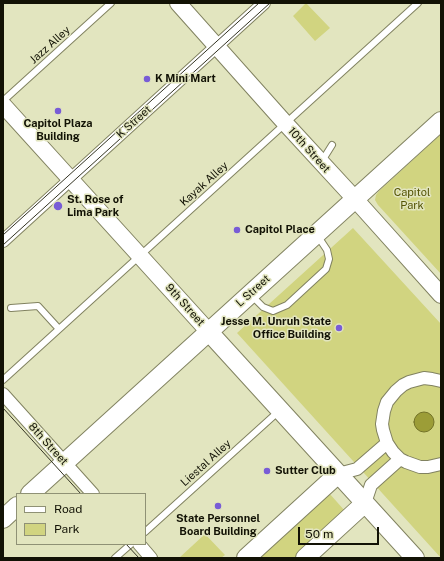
<!DOCTYPE html>
<style>
body{margin:0}
#map{position:relative;width:444px;height:561px;overflow:hidden;background:#e2e5bf;font-family:"Public Sans",sans-serif}
canvas{display:block}
.frame{position:absolute;inset:0;border:4px solid #121205;pointer-events:none}
.legend{position:absolute;left:16px;top:493px;width:130px;height:52px;box-sizing:border-box;background:#e2e5bf;border:1px solid #8f9175;margin:0;padding:5px 7px;list-style:none;font-size:12px;color:#121205}
.legend li{display:flex;align-items:center;gap:8px;height:20px}
.legend b{width:20px;border:1px solid #8f9175}
.scale{position:absolute;left:298px;top:527px;width:81px;height:18px;box-sizing:border-box;border:2px solid #121205;border-top:0;padding-left:5px;font-size:12px;line-height:14px;white-space:nowrap;color:#121205;-webkit-text-stroke:3px #e2e5bf;paint-order:stroke}
</style>
<div id="map">
<canvas width="444" height="561"></canvas>
<div class="frame"></div>
<ul class="legend">
<li><b style="height:5px;background:#fff"></b>Road</li>
<li><b style="height:11px;background:#d1d480"></b>Park</li>
</ul>
<div class="scale">50 m</div>
</div>
<script>
const ctx = document.querySelector('canvas').getContext('2d');
ctx.lineJoin = 'round';
function paint(path, color) { ctx.fillStyle = color; ctx.fill(path, 'evenodd'); }
const poly = rows => new Path2D(rows.map(r => 'M' + r).join(''));
function trace(path, color, width, dash) { ctx.strokeStyle = color; ctx.lineWidth = width; ctx.lineCap = dash ? 'butt' : 'round'; ctx.setLineDash(dash || []); ctx.stroke(path); }
function drawText(font, color, halo, rows, align = 'center') {
  ctx.font = font + ' "Public Sans",sans-serif'; ctx.lineWidth = 3; ctx.setLineDash([]); ctx.textBaseline = 'middle'; ctx.strokeStyle = halo; ctx.fillStyle = color; for (const [text, x, y, turn = 0] of rows) {
    ctx.save(); ctx.translate(x, y); ctx.rotate((+turn || 0) * Math.PI / 180); ctx.textAlign = isNaN(turn) ? turn : align; if (halo) ctx.strokeText(text, 0, 0); ctx.fillText(text, 0, 0); ctx.restore();
  }
}
paint(poly([
 [306,3,330,28,315,41,293,16],
 [441,134,441,274,378,205,375,200,376,195,379,191],
 [353,228,441,324,441,558,237,333],
 [329,493,345,511,294,558,257,558],
 [205,534,225,555,221,558,179,558]
]), '#d1d480');
const water = poly([
 '414 422a10 10 0 1 1 20 0a10 10 0 1 1-20 0Z'
]);
paint(water, '#9c9d37');
trace(water, '#737328', 1);
const service = poly([
 [3,101,111,3],
 [322,161,332,145],
 [251,295,263,307,273,311,287,305,326,269,329,259,327,250,317,235],
 [11,308,38,306,59,329],
 [3,380,418,3],
 [145,532,279,411],
 [115,558,131,544]
]);
const minor = poly([
 [3,241,264,3],
 [441,381,432,379,424,378,409,382,403,385,396,391,387,402,384,411,382,424,383,430,387,443,393,452,400,459,406,462,420,467,428,467,441,464],
 [3,394,93,494],
 [338,474,357,469,387,443],
 [365,503,371,485,400,459],
 [139,544,151,558]
]);
const tertiary = poly([
 [178,3,285,123,355,199,441,295],
 [3,105,209,332]
]);
const secondary = poly([
 [209,332,415,558],
 [30,494,441,121],
 [3,519,17,506],
 [246,558,338,474],
 [305,558,365,503]
]);
trace(service, '#818260', 8);
trace(minor, '#818260', 14);
trace(tertiary, '#818260', 18);
trace(secondary, '#818260', 20);
trace(service, '#fff', 6);
trace(minor, '#fff', 12);
trace(tertiary, '#fff', 16);
trace(secondary, '#fff', 18);
trace(poly([
 [3,235,259,3],
 [3,245,270,3],
 [3,408,81,494],
 [126,544,139,558]
]), '#343423', 1);
for (const [x, y, r, color] of [
 [147,79,4,"#785cd6"],
 [58,111,4,"#785cd6"],
 [58,206,5,"#785cd6"],
 [237,230,4,"#785cd6"],
 [339,328,4,"#785cd6"],
 [267,471,4,"#785cd6"],
 [218,506,4,"#785cd6"]
]) { const dot = new Path2D(); dot.arc(x, y, r, 0, 2 * Math.PI); ctx.fillStyle = color; ctx.fill(dot); trace(dot, '#e2e5bf', 1.5); }
drawText('11px', '#121205', '#e2e5bf', [
 ["Jazz Alley",50,45,-42],
 ["K Street",134,122,-42],
 ["10th Street",309,150,48],
 ["Kayak Alley",204,184,-42],
 ["L Street",253,291,-42],
 ["9th Street",185,305,48],
 ["8th Street",48,444,48],
 ["Liestal Alley",206,463,-42]
]);
drawText('bold 11px', '#121205', '#e2e5bf', [
 ["K Mini Mart",155,79],
 ["Capitol Plaza",58,124,"center"],
 ["Building",58,137,"center"],
 ["St. Rose of",67,200],
 ["Lima Park",67,213],
 ["Capitol Place",245,230],
 ["Jesse M. Unruh State",331,322,"right"],
 ["Office Building",331,335,"right"],
 ["Sutter Club",275,471],
 ["State Personnel",218,519,"center"],
 ["Board Building",218,532,"center"]
], 'left');
drawText('11px', '#545405', '#e2e5bf', [
 ["Capitol",412,193],
 ["Park",412,206]
]);
</script>
